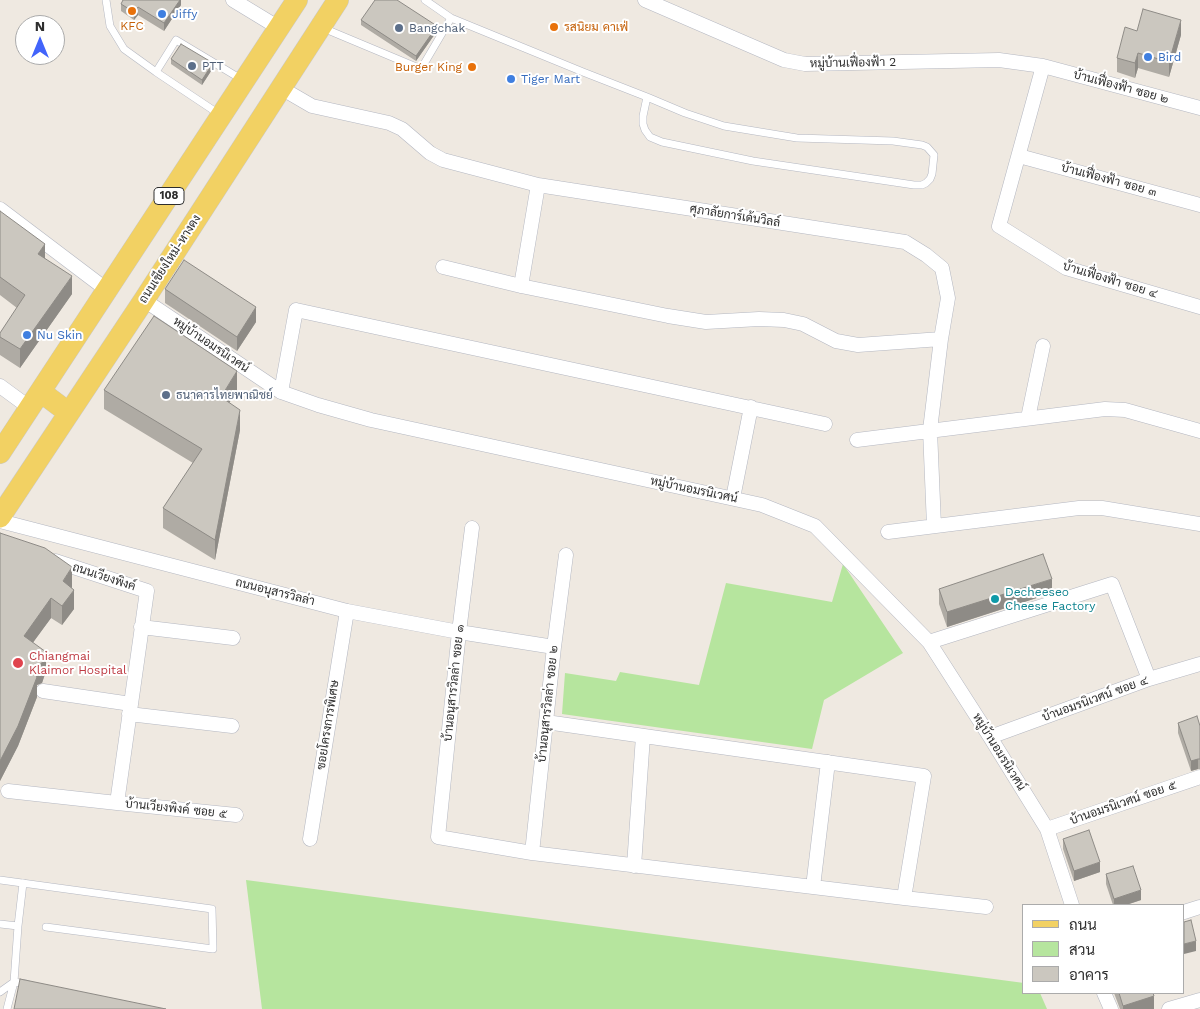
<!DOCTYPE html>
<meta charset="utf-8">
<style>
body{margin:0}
#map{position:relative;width:1200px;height:1009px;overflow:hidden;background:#efe9e1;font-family:"Work Sans",Sarabun,sans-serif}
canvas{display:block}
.legend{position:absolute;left:1022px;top:904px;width:162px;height:90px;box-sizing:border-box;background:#fff;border:1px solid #ababab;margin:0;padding:6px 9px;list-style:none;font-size:15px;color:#2e2e2e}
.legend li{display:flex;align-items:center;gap:10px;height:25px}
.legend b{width:25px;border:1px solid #ababab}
.north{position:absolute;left:15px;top:15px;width:50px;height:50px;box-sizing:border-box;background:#fff;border:1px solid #ababab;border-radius:50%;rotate:0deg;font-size:14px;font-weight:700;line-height:20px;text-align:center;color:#2e2e2e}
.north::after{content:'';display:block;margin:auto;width:18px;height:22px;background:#4264fb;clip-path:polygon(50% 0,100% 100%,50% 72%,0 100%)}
</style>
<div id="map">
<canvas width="1200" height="1009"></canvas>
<ul class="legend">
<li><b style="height:6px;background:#f2d163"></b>ถนน</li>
<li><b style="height:14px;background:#b6e59e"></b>สวน</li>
<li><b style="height:14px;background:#cbc7bf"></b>อาคาร</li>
</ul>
<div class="north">N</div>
</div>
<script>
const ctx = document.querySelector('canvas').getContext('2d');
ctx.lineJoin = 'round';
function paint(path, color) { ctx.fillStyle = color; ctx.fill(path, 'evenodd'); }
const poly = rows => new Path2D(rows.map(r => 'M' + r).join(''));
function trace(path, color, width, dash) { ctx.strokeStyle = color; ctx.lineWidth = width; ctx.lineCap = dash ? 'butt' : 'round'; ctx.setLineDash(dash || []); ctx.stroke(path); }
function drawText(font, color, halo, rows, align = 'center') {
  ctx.font = font + ' "Work Sans",Sarabun,sans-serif'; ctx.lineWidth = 4; ctx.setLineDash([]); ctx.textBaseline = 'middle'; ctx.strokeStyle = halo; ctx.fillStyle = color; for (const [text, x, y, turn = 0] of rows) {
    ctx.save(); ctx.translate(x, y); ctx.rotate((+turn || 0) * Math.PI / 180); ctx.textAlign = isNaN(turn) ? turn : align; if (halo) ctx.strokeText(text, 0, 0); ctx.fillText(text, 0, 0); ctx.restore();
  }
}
paint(poly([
 [843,564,903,653,824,700,812,749,562,714,565,673,616,681,620,672,699,685,726,583,832,602],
 [246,880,1024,983,1024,993,1040,993,1047,1009,262,1009]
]), '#b6e59e');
const lane = poly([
 [106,0,110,26,124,49,156,72],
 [451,18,583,72,647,97,685,113,724,126,797,138,893,141,922,145,927,147,934,155,932,174,930,179,926,183,922,185,914,185,753,161,662,142,650,137,645,130,643,124,643,116,647,97],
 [323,28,421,69,451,18,425,0],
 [219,114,156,72,176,40,241,79],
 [0,880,212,909,213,949,46,927],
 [0,924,18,926],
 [0,992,14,982,27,984],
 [7,1009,14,982,18,926,23,883]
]);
const street = poly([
 [233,0,279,28],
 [645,0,784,60,805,64,999,60,1043,66,1200,108],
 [1043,66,999,226,1066,268,1200,307],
 [281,88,312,106,389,123,402,129,430,153,443,160,538,185,905,242,926,255,942,268,948,298,941,339,930,430,934,526],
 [1019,156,1200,205],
 [0,209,107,290],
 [443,267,521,286,668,316,706,322,759,319,784,320,803,324,836,341,858,345,941,339],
 [521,286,538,185],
 [144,300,281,392,318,405,371,420,762,505,815,526,929,642,990,737,1047,829,1072,905],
 [0,386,30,408],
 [281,392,296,310,825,424],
 [1028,418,1043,346],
 [857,440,1105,409,1125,410,1200,431],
 [733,498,751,407],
 [0,521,347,611,459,632,554,647],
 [472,528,459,632,438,837,532,853,904,898,986,907],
 [888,532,1079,508,1102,508,1200,524],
 [55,561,147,591,117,803],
 [141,627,233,638],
 [929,642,1112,584,1149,679],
 [43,691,131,704],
 [129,714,232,726],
 [546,722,924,776,904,898],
 [990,737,1149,679,1200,664],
 [8,791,117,803,236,815],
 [1047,829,1200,777],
 [310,839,347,611],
 [532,853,554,647,566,555],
 [634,866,643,736],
 [813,887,828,762],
 [1184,912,1200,907],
 [1104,993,1111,1009],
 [1169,1009,1200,1000]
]);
const primary = poly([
 [41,392,69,413],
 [0,453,297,0],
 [0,517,144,300,338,0]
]);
trace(lane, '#b4b7c1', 8);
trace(street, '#b4b7c1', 15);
trace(primary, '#c9c9c9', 22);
trace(lane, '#fff', 7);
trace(street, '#fff', 14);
trace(primary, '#f2d163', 21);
paint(poly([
 [181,0,181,5,164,31,138,15,134,20,121,11,121,4],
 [361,20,437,31,416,61,361,25],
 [1137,31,1181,35,1169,77,1138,68,1135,78,1117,72,1117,58],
 [171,59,213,68,202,85,171,64],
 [0,211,45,258,72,294,20,368,0,355,0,333,17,308,0,295],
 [165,289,256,322,237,351,165,303],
 [104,390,237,390,229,403,240,430,215,560,163,528,163,508,193,463,104,409],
 [0,533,72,587,72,588,74,609,62,625,51,618,33,642,46,671,42,683,37,685,37,697,18,746,0,781],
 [939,589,1052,593,947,627,939,604],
 [1178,723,1200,726,1200,769,1198,769,1191,771,1178,733],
 [1063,839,1100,872,1074,881,1063,849],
 [1106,874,1141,900,1126,905,1113,905,1106,884],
 [1114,993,1153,993,1154,1009,1120,1009]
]), '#afaba4');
paint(poly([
 [180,0,181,0,181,5,164,31,164,23],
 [138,7,138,15,134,20,134,12],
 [1181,20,1181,35,1169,77,1169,62],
 [437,26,437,31,416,61,416,56],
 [1138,53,1138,68,1135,78,1135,63],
 [213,63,213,68,202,85,202,80],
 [45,244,45,262,38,254],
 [72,276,72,294,20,368,20,349],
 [256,307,256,322,237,351,237,337],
 [237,371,237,390,221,417,221,397],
 [240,410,240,430,215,560,215,540],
 [72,567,72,587,63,600,63,581],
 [1052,579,1052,593,947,627,947,612],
 [74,590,74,609,62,625,62,606],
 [51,598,51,618,24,655,24,636],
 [46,652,46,671,42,683,37,685,37,697,18,746,0,781,0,761,34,670],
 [1198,759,1198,769,1191,771,1191,761],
 [1100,862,1100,872,1074,881,1074,871],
 [1141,890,1141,900,1126,905,1114,905,1114,899],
 [1196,941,1196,951,1184,954,1184,944],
 [1154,996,1154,1009,1123,1009,1123,1006]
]), '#8e8b86');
const building = poly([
 [123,0,180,0,164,23,138,7,134,12,121,4,123,0],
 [375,0,397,0,437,26,416,56,361,20,375,0],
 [1143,9,1181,20,1169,62,1138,53,1135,63,1117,58,1125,27,1137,31,1143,9],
 [181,44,213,63,202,80,171,59,181,44],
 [0,211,45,244,38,254,72,276,20,349,0,337,0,333,25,295,0,277,0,211],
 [184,260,256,307,237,337,165,289,184,260],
 [154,316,237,371,221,397,240,410,215,540,163,508,202,449,104,390,154,316],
 [0,533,45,548,72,567,63,581,74,590,62,606,51,598,24,636,46,652,42,663,36,666,34,670,35,674,37,677,18,726,0,761,0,533],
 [1043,554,1052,579,947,612,939,589,1043,554],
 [1197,716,1200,726,1200,759,1198,759,1191,761,1178,723,1197,716],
 [1089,830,1100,862,1074,871,1063,839,1089,830],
 [1133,866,1141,890,1114,899,1106,874,1133,866],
 [1191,920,1196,941,1184,944,1184,922,1191,920],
 [20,979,166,1009,14,1009,20,979],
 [1119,993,1153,993,1154,996,1123,1006,1119,993]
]);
paint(building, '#cbc7bf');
trace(building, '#8e8b86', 1);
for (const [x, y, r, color] of [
 [132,11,5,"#e8710a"],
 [162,14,5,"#3f7fe0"],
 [554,27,5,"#e8710a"],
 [399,28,5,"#5c6f8a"],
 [1148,57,5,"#3f7fe0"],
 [192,66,5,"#5c6f8a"],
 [472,67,5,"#e8710a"],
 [511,79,5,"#3f7fe0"],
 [27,335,5,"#3f7fe0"],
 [166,395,5,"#5c6f8a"],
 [995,599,5,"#0f9aa8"],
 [18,663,6,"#e0444e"]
]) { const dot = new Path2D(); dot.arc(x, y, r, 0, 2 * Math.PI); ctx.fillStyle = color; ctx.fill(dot); trace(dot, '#fff', 2); }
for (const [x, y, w] of [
 [169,196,30]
]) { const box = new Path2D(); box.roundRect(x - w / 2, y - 8.5, w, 17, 4); ctx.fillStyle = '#fff'; ctx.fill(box); trace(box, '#2e2e2e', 1); }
drawText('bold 11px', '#2e2e2e', null, [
 ["108",169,196]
]);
drawText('12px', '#366cbe', '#fff', [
 ["Jiffy",172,14],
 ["Bird",1158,57],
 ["Tiger Mart",521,79],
 ["Nu Skin",37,335]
], 'left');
drawText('12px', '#c56008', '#fff', [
 ["KFC",132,26],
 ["รสนิยม คาเฟ่",564,27,"left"],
 ["Burger King",462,67,"right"]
]);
drawText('12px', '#4e5e75', '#fff', [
 ["Bangchak",409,28],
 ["PTT",202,66],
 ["ธนาคารไทยพาณิชย์",176,395]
], 'left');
drawText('12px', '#2e2e2e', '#fff', [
 ["หมู่บ้านเฟื่องฟ้า 2",853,63,-1],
 ["บ้านเฟื่องฟ้า ซอย ๒",1121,87,15],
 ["บ้านเฟื่องฟ้า ซอย ๓",1109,180,15],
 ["ศุภาลัยการ์เด้นวิลล์",735,216,9],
 ["ถนนเชียงใหม่-หางดง",170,259,-57],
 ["บ้านเฟื่องฟ้า ซอย ๔",1110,280,17],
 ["หมู่บ้านอมรนิเวศน์",211,345,34],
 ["หมู่บ้านอมรนิเวศน์",694,490,12],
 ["ถนนเวียงพิงค์",104,577,18],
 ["ถนนอนุสารวิลล่า",275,592,14],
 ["บ้านอนุสารวิลล่า ซอย ๑",454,683,-84],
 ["บ้านอมรนิเวศน์ ซอย ๔",1095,699,-20],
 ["บ้านอนุสารวิลล่า ซอย ๒",548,704,-84],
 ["ซอยโครงการพิเศษ",328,725,-81],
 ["หมู่บ้านอมรนิเวศน์",999,752,58],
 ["บ้านอมรนิเวศน์ ซอย ๕",1123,803,-19],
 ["บ้านเวียงพิงค์ ซอย ๕",176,809,6]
]);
drawText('12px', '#0d838f', '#fff', [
 ["Decheeseo",1005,592],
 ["Cheese Factory",1005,606]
], 'left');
drawText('12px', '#be3a42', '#fff', [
 ["Chiangmai",29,656],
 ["Klaimor Hospital",29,670]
], 'left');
</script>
